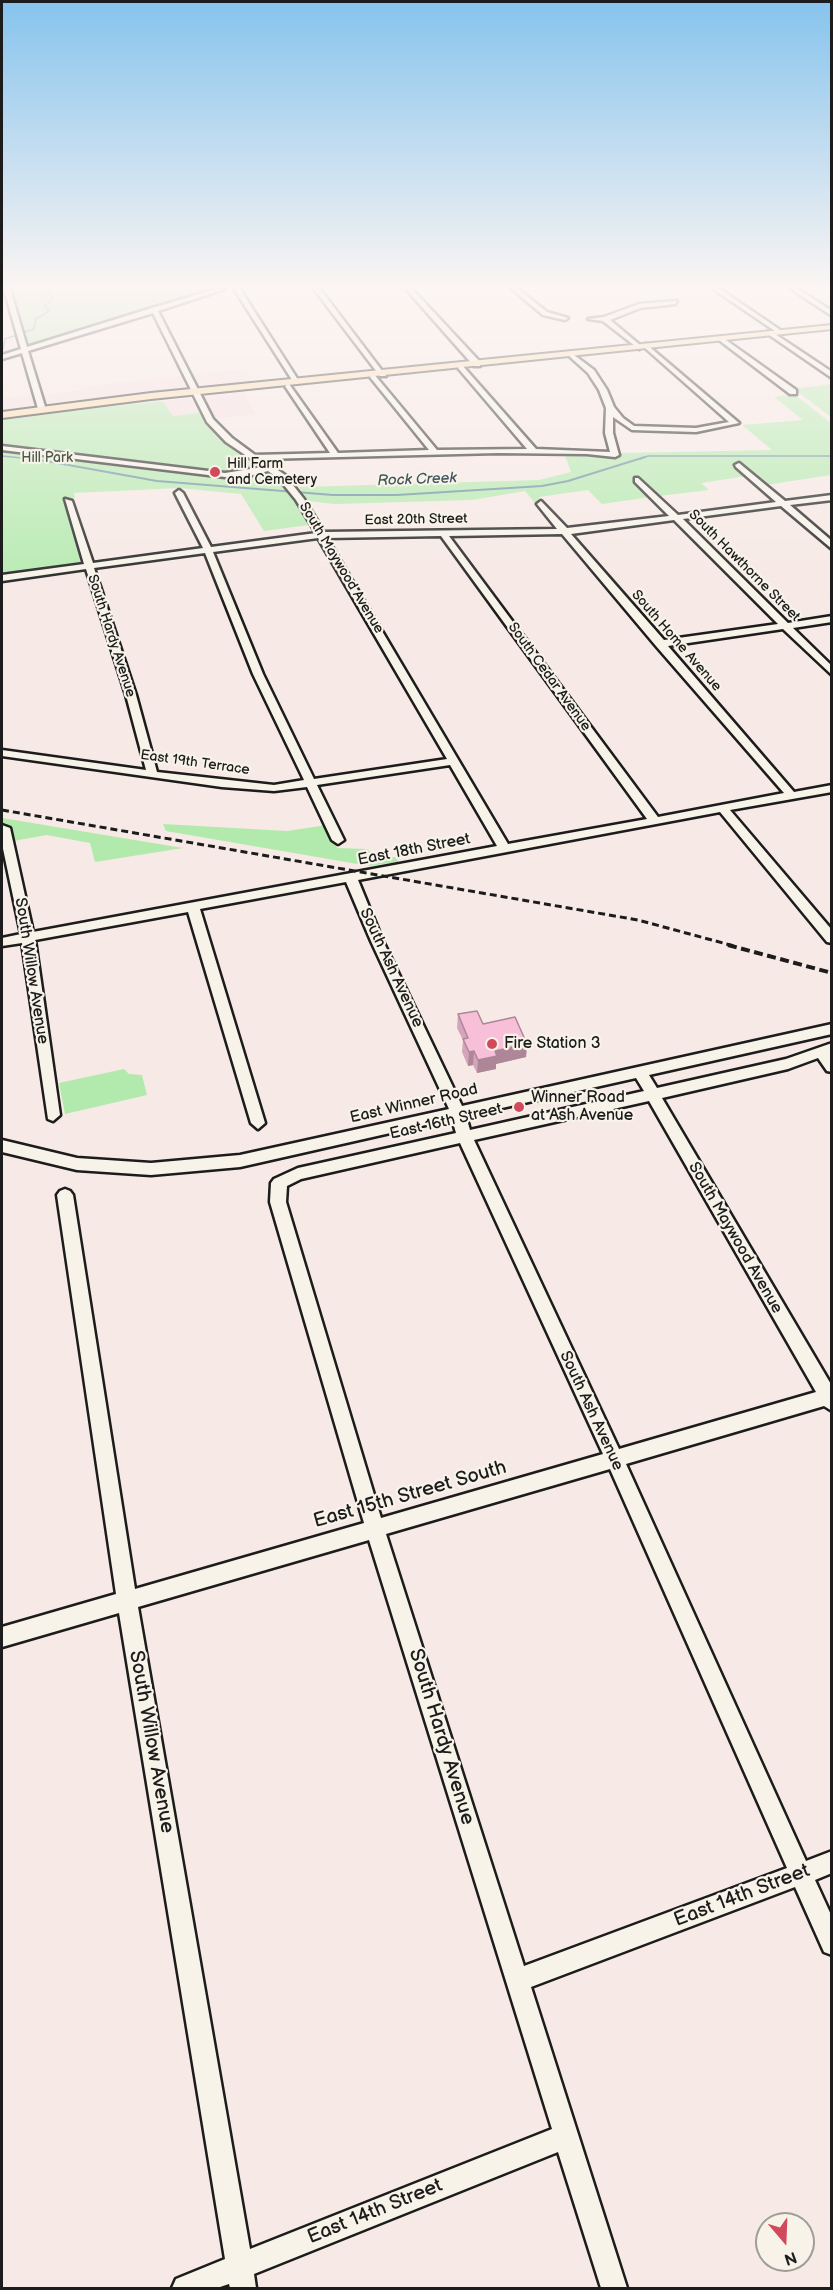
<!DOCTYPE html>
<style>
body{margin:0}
#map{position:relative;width:833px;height:2290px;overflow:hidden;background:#f7e9e5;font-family:"Balsamiq Sans",sans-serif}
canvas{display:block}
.frame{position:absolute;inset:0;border:3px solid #1c1c1c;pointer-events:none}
.north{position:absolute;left:755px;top:2212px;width:60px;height:60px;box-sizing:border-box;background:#f7f3e8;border:2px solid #9f9d96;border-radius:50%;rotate:161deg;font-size:16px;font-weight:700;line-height:24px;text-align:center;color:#1c1c1c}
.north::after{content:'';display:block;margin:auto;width:21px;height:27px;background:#d1495b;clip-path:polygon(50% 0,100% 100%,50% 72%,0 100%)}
</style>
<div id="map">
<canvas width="833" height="2290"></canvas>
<div class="frame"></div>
<div class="north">N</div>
</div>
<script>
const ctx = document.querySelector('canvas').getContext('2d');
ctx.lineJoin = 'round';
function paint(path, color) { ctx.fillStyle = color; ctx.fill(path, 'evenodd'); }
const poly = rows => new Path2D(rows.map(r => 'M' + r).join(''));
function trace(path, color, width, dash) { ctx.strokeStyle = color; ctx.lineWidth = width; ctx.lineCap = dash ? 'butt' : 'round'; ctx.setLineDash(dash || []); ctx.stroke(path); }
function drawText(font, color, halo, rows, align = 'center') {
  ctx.font = font + ' "Balsamiq Sans",sans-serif'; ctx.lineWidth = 4.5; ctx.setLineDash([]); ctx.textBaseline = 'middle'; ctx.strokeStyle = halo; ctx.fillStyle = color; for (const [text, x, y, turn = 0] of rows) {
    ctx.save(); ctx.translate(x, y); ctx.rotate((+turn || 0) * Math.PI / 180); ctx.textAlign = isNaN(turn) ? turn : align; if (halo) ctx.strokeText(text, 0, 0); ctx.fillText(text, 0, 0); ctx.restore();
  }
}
paint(poly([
 [2,290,15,343,14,349,2,354],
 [245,369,254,384,50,406,46,404,42,395,87,389,87,386],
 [243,392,256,414,214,419,203,400,206,396],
 [31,395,34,406,31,407,2,411,2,399],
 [191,398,202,412,172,416,163,401]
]), '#f7dde1');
paint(poly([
 [10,289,214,289,31,344,26,343],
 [831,384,831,417,794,389],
 [794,394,831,423,831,475,766,485,740,463,733,464,747,476,701,483,709,490,659,496,640,478,633,480,651,497,602,504,588,490,539,497,542,502,535,503,525,491,472,500,334,504,309,501,299,487,539,480,571,472,564,453,617,457,621,453,772,450,742,425,803,420,774,397],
 [163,401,173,416,202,412,278,478,294,498,309,525,264,531,241,494,179,488,74,493,75,498,65,500,81,564,2,576,2,418],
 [2,818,183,848,95,862,90,843,47,835,2,843],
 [163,824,287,831,327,825,337,848,366,849,381,857,395,857,399,862,369,866,166,831],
 [124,1069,129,1074,142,1075,147,1095,65,1114,59,1083]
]), '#b2eaad');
trace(poly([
 [25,332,34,329,36,319,49,311,44,306,53,299,49,289],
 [2,355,5,339,14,336],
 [2,456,32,459],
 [640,459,648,456,832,456]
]), '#638d9e', 1.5);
trace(poly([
 [24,457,157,481,333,495,397,495,542,486,568,481,645,457]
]), '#638d9e', 2);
const minor = poly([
 [4,289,10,289,27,347,152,308,217,289,225,289,158,311,213,419,232,438,255,455,330,453,285,386,289,384,338,453,429,450,370,377,373,373,437,450,527,449,458,368,461,364,536,449,610,452,605,433,606,408,599,390,588,373,568,355,570,352,594,370,607,390,614,407,623,418,634,426,696,428,729,422,644,347,646,344,739,423,696,432,632,430,613,417,613,433,619,455,615,457,587,454,498,453,262,459,285,475,304,499,324,532,557,529,537,504,541,501,567,528,669,516,635,482,635,478,638,478,678,515,776,502,736,467,735,465,739,463,785,501,832,495,832,500,790,505,832,541,832,549,781,506,683,519,788,623,832,616,832,622,793,628,832,666,832,675,783,629,668,646,794,792,832,785,832,792,730,810,832,930,832,943,827,942,720,812,358,880,383,941,462,1106,832,1024,832,1034,649,1075,657,1088,786,1059,832,1043,832,1072,827,1071,818,1058,788,1069,662,1098,832,1386,832,1411,824,1406,626,1464,806,1861,832,1851,832,1873,815,1880,832,1917,832,1955,824,1952,795,1887,531,1987,627,2288,601,2288,558,2152,254,2274,256,2288,230,2288,229,2284,217,2288,172,2288,176,2279,225,2259,119,1613,2,1647,2,1627,116,1594,57,1195,60,1191,65,1189,70,1191,73,1195,135,1589,364,1523,270,1202,271,1183,274,1179,298,1168,456,1133,452,1119,240,1167,151,1175,77,1170,2,1152,2,1140,77,1158,151,1163,240,1155,449,1109,371,941,346,882,200,909,265,1123,258,1129,251,1123,188,912,35,940,60,1115,53,1121,48,1119,22,943,2,946,2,938,21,934,2,844,2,825,10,828,33,932,497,846,450,765,317,785,344,840,338,844,332,840,307,787,274,791,222,787,2,756,2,750,146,770,126,695,86,569,2,581,2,575,84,564,65,499,72,501,93,563,203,548,175,493,179,490,183,493,211,547,316,533,296,500,279,479,268,471,253,475,225,477,2,450,2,446,225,473,263,467,226,442,207,422,153,313,28,351,46,410,39,412,22,353,2,359,2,355,21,349,4,289],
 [674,520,778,624,664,640,571,534,674,520],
 [562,534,656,646,784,793,658,817,449,536,562,534],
 [441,536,647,819,508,844,327,538,441,536],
 [318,538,447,759,314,779,263,674,213,552,318,538],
 [205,553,253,674,304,780,274,785,157,772,136,695,94,568,205,553],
 [636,1078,644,1091,470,1130,466,1116,636,1078],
 [649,1101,816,1392,619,1449,474,1140,649,1101],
 [460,1143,603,1454,381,1518,286,1202,287,1186,301,1179,460,1143],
 [610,1469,787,1868,524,1966,386,1534,610,1469],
 [369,1540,552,2129,250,2249,138,1607,369,1540],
 [234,289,240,289,300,383,294,383,234,289],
 [314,289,320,289,386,376,380,376,314,289],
 [406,289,412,289,480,362,480,366,474,366,406,289],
 [512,289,518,289,547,312,568,318,565,320,543,315,512,289],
 [713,289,720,289,783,332,778,333,713,289],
 [791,289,798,289,832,311,832,316,791,289],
 [677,301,675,304,640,308,610,320,641,346,639,349,603,321,588,319,604,317,639,304,677,301],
 [768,332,772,332,832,372,832,378,768,334,768,332],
 [719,338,723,338,796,390,796,394,790,394,719,340,719,338]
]);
const major = poly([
 [832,325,832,329,151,399,2,418,2,412,151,393,832,325]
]);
trace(minor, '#1c1c1c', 5);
trace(major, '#1c1c1c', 4);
paint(minor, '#f7f3e8');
paint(major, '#fcdcac');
trace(poly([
 [2,810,638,920,734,946]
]), '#1c1c1c', 3, [7, 4]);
trace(poly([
 [728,945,832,973]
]), '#1c1c1c', 4, [9, 4.5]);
paint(poly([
 [458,1014,527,1044,526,1057,496,1064,496,1069,477,1073,473,1065,468,1066,462,1052,463,1040,457,1028]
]), '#d4a5ba');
paint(poly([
 [527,1044,526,1057,496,1064,496,1069,477,1073,478,1060,495,1051],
 [474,1051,473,1065,468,1066,469,1052]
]), '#ad8697');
const building = poly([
 [477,1011,483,1024,515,1017,527,1044,495,1051,497,1056,478,1060,474,1051,469,1052,463,1039,468,1038,458,1014,477,1011]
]);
paint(building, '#f7c0d8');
trace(building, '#ad8697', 1.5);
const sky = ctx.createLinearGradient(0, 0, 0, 609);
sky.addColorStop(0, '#86c3ed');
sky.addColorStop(0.47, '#fbf5f3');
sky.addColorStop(1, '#fbf5f300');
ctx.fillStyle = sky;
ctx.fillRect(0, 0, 833, 609);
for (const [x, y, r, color] of [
 [215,472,6,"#d1495b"],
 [492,1044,6,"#d1495b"],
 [519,1107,6,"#d1495b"]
]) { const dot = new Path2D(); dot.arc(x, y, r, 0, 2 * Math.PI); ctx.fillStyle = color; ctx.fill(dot); trace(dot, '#f7f3e8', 2); }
drawText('14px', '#495a48', '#f7f3e8', [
 ["Hill Park",47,458]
]);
drawText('14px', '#1c1c1c', '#f7f3e8', [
 ["Hill Farm",227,464],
 ["and Cemetery",227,480]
], 'left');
drawText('14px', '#1c1c1c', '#f7f3e8', [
 ["East 20th Street",416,520,-1],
 ["South Hawthorne Street",744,566,45],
 ["South Maywood Avenue",341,568,59],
 ["South Hardy Avenue",111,636,72],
 ["South Home Avenue",676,641,49],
 ["South Cedar Avenue",549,677,54],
 ["East 19th Terrace",195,763,8]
]);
drawText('italic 15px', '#40555d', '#f7f3e8', [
 ["Rock Creek",417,480,-2]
]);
drawText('16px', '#1c1c1c', '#f7f3e8', [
 ["East 18th Street",414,850,-11],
 ["South Ash Avenue",391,968,65],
 ["South Willow Avenue",31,971,81],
 ["East Winner Road",414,1104,-13],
 ["East 16th Street",446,1122,-13],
 ["South Maywood Avenue",735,1238,60],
 ["South Ash Avenue",591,1411,65]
]);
drawText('16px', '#1c1c1c', '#f7f3e8', [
 ["Fire Station 3",504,1044],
 ["Winner Road",531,1098],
 ["at Ash Avenue",531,1116]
], 'left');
drawText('20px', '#1c1c1c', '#f7f3e8', [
 ["East 15th Street South",410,1495,-16],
 ["South Hardy Avenue",441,1737,73],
 ["South Willow Avenue",151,1742,80],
 ["East 14th Street",742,1896,-21],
 ["East 14th Street",375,2212,-22]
]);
</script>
